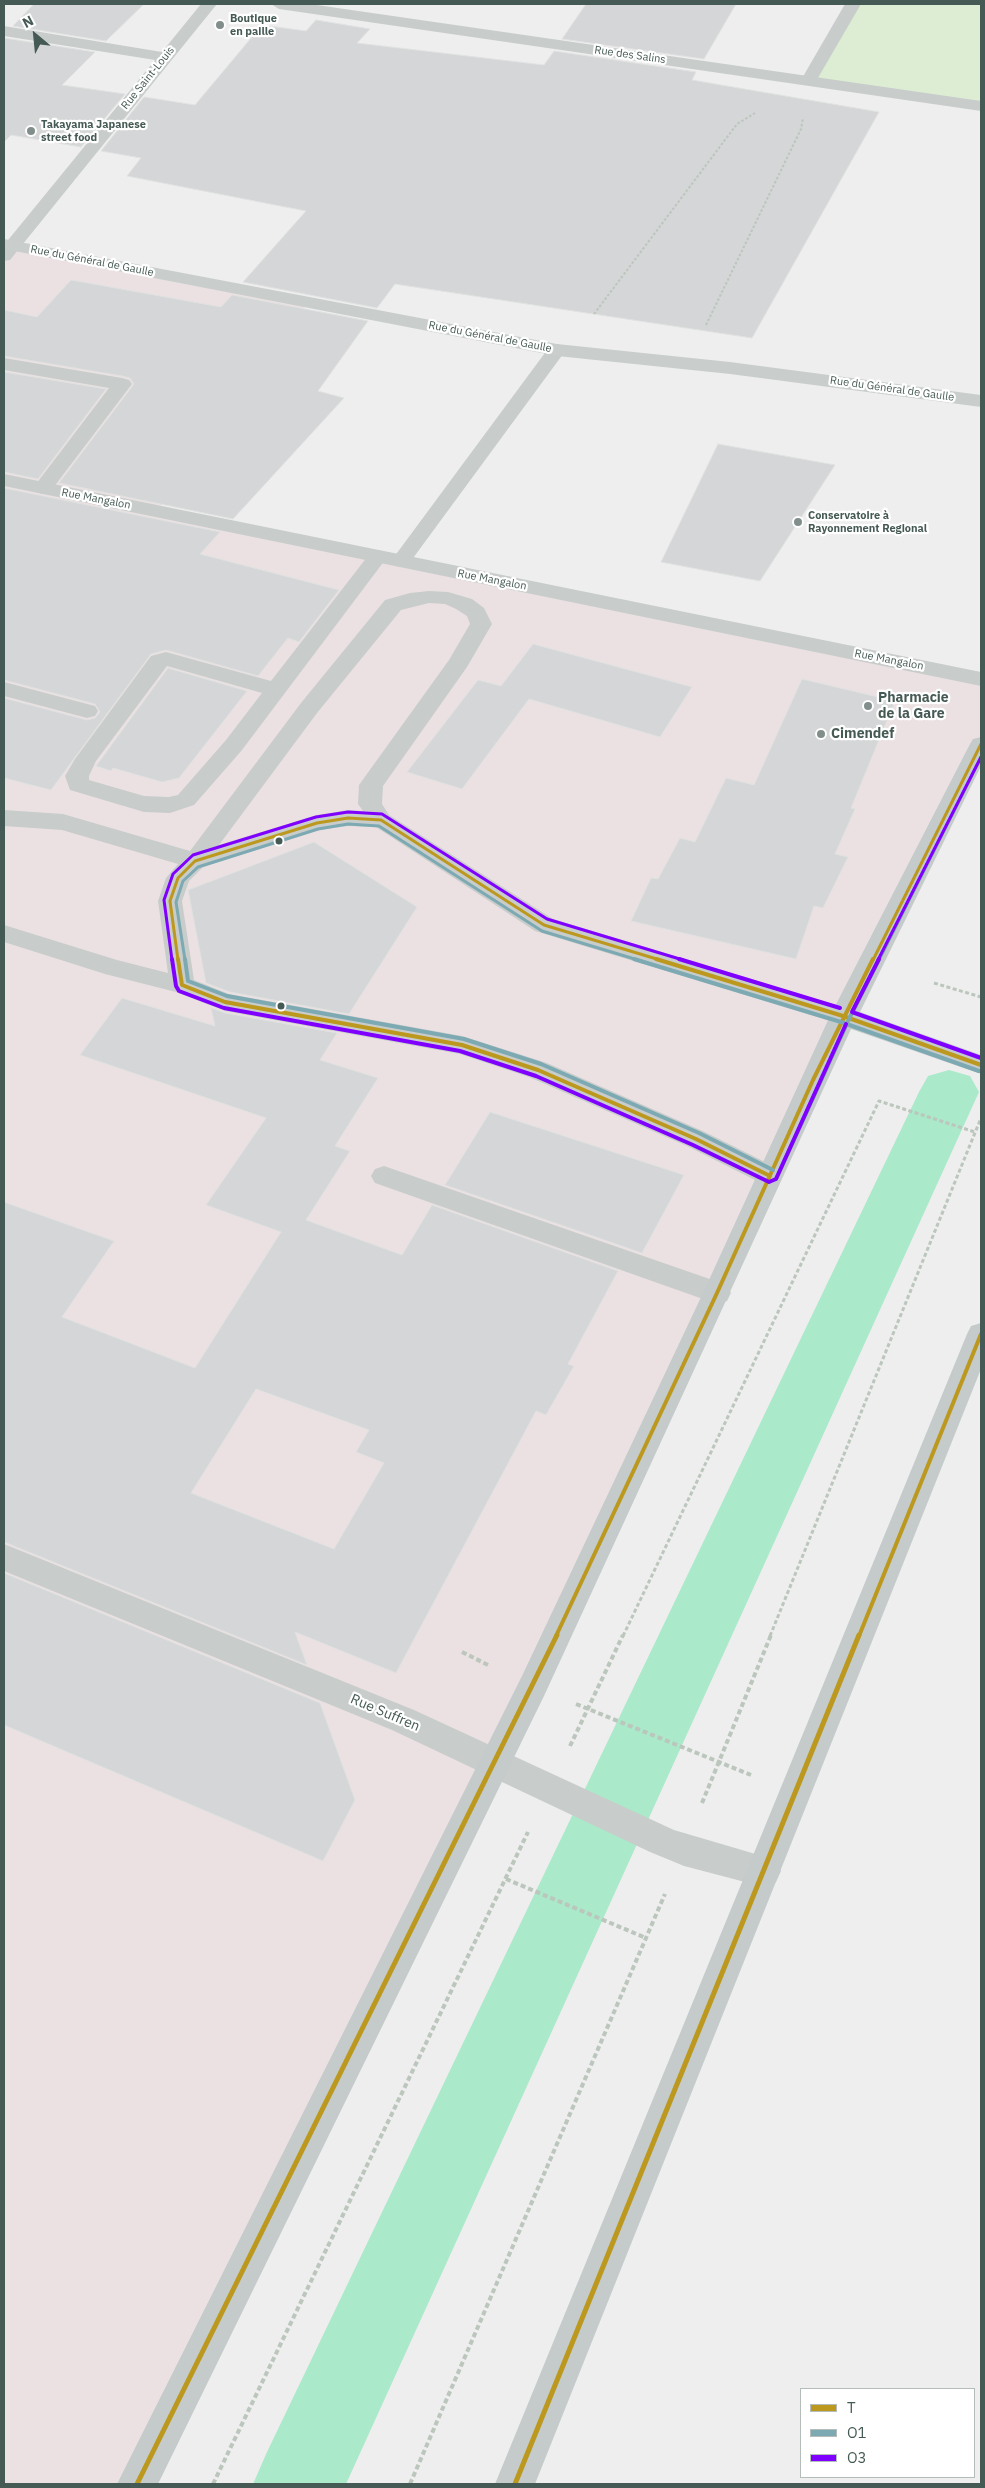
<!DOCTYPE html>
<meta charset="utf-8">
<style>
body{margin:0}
#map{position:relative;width:985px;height:2488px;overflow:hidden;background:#efeeef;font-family:"IBM Plex Sans",sans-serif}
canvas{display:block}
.frame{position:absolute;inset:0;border:5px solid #465a55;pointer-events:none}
.legend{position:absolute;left:800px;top:2388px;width:175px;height:90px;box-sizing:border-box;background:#fff;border:1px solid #b5bdbb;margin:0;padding:6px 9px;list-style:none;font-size:15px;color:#465a55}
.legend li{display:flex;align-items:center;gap:10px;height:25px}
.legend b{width:25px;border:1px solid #b5bdbb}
.north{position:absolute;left:10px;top:10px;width:50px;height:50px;-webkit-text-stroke:4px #fff;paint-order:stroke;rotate:332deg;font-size:14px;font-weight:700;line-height:20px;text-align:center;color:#465a55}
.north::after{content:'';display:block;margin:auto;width:18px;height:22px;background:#465a55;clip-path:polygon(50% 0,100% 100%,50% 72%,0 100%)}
</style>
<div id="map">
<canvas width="985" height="2488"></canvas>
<div class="frame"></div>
<ul class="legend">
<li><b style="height:6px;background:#bc991e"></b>T</li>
<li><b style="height:6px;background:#7ca9b2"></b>O1</li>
<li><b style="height:6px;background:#8000ff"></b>O3</li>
</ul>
<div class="north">N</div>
</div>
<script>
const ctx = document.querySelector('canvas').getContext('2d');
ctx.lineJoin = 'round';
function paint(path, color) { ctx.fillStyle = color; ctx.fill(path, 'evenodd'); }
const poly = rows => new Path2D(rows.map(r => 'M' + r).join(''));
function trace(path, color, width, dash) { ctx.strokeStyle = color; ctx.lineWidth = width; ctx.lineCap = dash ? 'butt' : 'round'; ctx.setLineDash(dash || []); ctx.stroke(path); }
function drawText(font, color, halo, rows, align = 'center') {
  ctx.font = font + ' "IBM Plex Sans",sans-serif'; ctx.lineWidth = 4.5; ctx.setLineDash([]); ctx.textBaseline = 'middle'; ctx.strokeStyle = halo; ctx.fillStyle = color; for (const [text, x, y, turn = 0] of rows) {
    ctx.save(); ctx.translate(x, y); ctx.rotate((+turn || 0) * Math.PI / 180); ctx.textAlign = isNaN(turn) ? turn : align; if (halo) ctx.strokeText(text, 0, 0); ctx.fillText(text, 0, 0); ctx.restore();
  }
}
paint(poly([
 [12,245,307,304,157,511,981,679,981,744,843,1016,448,1857,137,2484,4,2484,4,255]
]), '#ebe1e2');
paint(poly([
 [853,4,981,4,981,106,809,80]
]), '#dcedd4');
paint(poly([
 [949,1070,970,1076,979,1092,346,2484,253,2484,267,2452,919,1092,928,1076,949,1070]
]), '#aae9c9');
const building = poly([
 [34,4,144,4,106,41,13,26,34,4],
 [586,4,736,4,704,59,562,39,586,4],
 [316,20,370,29,357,43,544,65,554,51,696,72,692,80,879,112,752,338,395,284,377,308,243,282,306,211,127,176,141,158,101,151,144,97,195,105,262,25,306,31,316,20],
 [4,38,95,52,62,85,125,94,81,147,11,135,4,142,4,38],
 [71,280,221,307,232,295,368,321,318,391,344,398,233,519,59,483,134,384,130,378,122,376,4,356,4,310,37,317,71,280],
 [4,372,106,389,38,479,4,472,4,372],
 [718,444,835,465,760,581,661,562,718,444],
 [4,488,220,532,200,554,339,590,299,642,288,638,258,676,166,650,151,654,51,790,4,778,4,698,87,720,95,718,100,712,95,704,4,680,4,488],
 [533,644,692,687,660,737,529,699,462,789,407,772,478,680,501,686,533,644],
 [168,668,247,691,179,778,162,782,113,768,111,771,96,766,168,668],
 [802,679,895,701,851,808,855,809,835,854,848,857,823,908,814,906,796,959,631,921,651,878,658,879,680,838,695,842,726,778,754,785,802,679],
 [314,842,417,907,349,1014,230,992,206,983,188,890,314,842],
 [122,998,215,1026,211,1008,225,1013,337,1033,320,1060,378,1078,335,1146,350,1151,306,1220,402,1255,432,1205,618,1271,568,1364,574,1366,546,1415,536,1411,396,1673,295,1632,307,1665,4,1542,4,1202,114,1241,62,1317,195,1368,281,1232,206,1205,266,1118,80,1055,122,998],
 [256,1389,369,1430,356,1452,384,1463,334,1549,191,1493,256,1389],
 [490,1112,684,1175,642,1253,445,1185,490,1112],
 [4,1573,320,1703,355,1800,323,1861,4,1725,4,1573]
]);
paint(building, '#d5d6d7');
trace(building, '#e0e1e1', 1);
trace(poly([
 [594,314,737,124,755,113],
 [706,325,801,129,803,118]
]), '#bbc6bc', 2, [2.5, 2]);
trace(poly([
 [934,983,981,997],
 [623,1636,879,1101,975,1132],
 [770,1636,981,1118]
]), '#bbc6bc', 3, [4, 2.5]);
trace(poly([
 [462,1652,490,1666],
 [576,1704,751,1775],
 [570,1746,623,1635],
 [702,1803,771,1635],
 [506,1879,646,1938],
 [213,2484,528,1832],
 [410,2484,665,1894]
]), '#bbc6bc', 4, [5, 3]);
paint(poly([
 [557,344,564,346,566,350,408,565,401,567,394,565,391,561,394,557,550,346,557,344],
 [4,358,122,378,129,380,132,384,50,492,43,494,36,492,33,488,109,388,4,370,4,358],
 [378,550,385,552,388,556,385,560,242,750,194,805,170,813,144,812,70,790,65,776,75,759,151,656,166,652,271,681,371,552,378,550],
 [167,666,262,693,226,740,178,795,169,797,144,796,89,780,89,776,96,761,167,666],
 [429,591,448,592,472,599,484,608,492,624,467,667,383,786,382,804,389,815,553,919,852,1010,856,1016,852,1022,843,1025,535,931,376,827,348,826,319,830,203,867,189,881,182,901,194,980,229,994,462,1036,547,1063,705,1132,779,1169,783,1176,779,1183,770,1186,761,1183,687,1146,529,1077,460,1054,225,1011,176,992,105,974,4,942,4,925,117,960,168,973,158,901,166,878,178,864,62,830,4,826,4,810,63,814,190,851,301,703,385,600,410,593,429,591],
 [429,603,445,604,456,609,467,616,470,624,449,660,359,785,358,804,363,811,348,810,317,815,219,845,317,713,401,610,429,603],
 [4,682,95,706,98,711,95,716,87,718,4,696,4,682],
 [384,1166,727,1285,731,1293,727,1301,717,1304,375,1183,371,1176,375,1169,384,1166]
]), '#c8cdcb');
paint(poly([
 [845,4,861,4,815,83,803,83,801,80,845,4]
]), '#c8cdcb');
paint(poly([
 [4,474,981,672,981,686,4,486,4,474]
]), '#c8cdcb');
paint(poly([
 [201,4,217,4,10,260,4,261,4,245,155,60,4,36,4,26,162,52,201,4],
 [271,4,310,4,981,101,981,111,279,9,271,4],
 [4,1544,414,1710,674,1830,776,1860,781,1871,776,1882,764,1887,684,1866,650,1852,392,1730,4,1571,4,1544]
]), '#c8cdcb');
paint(poly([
 [4,239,557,344,730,362,981,395,981,407,730,374,557,356,4,249,4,239]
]), '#c9cecd');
paint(poly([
 [981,737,981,766,860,1012,981,1055,981,1074,851,1029,544,1696,158,2484,117,2484,522,1676,703,1293,830,1016,970,744,973,739,981,737],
 [981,1323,981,1369,535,2484,495,2484,967,1334,971,1326,981,1323]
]), '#c4cbca');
trace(poly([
 [178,960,170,901,178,878,195,861,317,823,348,818,381,820,544,925,660,960],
 [873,960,981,744]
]), '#bc991e', 3);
trace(poly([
 [178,959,182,985,225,1002,462,1045,538,1070,696,1139,770,1176],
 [656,959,843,1016,981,1065],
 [556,1636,717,1293,813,1080,873,959],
 [859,1636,981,1334]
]), '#bc991e', 4);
trace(poly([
 [137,2484,557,1635],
 [515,2484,859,1635]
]), '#bc991e', 5);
trace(poly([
 [185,960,176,902,183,881,198,867,318,829,348,824,379,826,542,931,638,960],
 [879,960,981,757]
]), '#7ca9b2', 3);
trace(poly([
 [185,959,188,981,227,996,464,1039,541,1064,699,1133,773,1170],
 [634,959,841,1022,979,1071],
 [776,1179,849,1019,879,959]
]), '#7ca9b2', 4);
trace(poly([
 [172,960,164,900,173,874,193,855,316,817,348,812,382,814,547,919,683,960],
 [878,960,981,757]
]), '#8000ff', 3);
trace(poly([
 [172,959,176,986,179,991,224,1008,460,1051,536,1076,693,1145,769,1182,776,1179,846,1024],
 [679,959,840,1008],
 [879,959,852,1012,981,1058]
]), '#8000ff', 4);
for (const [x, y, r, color] of [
 [220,25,5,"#818e8b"],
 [31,131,5,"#818e8b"],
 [798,522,5,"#818e8b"],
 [868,706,5,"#818e8b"],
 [821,734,5,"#818e8b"],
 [279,841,4.5,"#465a55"],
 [281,1006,4.5,"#465a55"]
]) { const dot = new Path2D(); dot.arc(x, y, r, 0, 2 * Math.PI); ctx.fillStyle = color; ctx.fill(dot); trace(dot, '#fff', 2); }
drawText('bold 11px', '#465a55', '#fff', [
 ["Boutique",230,19],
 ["en paille",230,32],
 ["Takayama Japanese",41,125],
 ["street food",41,138],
 ["Conservatoire à",808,516],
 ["Rayonnement Regional",808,529]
], 'left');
drawText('11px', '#465a55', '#fff', [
 ["Rue des Salins",630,55,8],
 ["Rue Saint-Louis",148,78,-51],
 ["Rue du Général de Gaulle",92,261,11],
 ["Rue du Général de Gaulle",490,337,11],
 ["Rue du Général de Gaulle",892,389,8],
 ["Rue Mangalon",96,499,11],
 ["Rue Mangalon",492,580,11],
 ["Rue Mangalon",889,660,11]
]);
drawText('bold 14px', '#465a55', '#fff', [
 ["Pharmacie",878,698],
 ["de la Gare",878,714],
 ["Cimendef",831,734]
], 'left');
drawText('14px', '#465a55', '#fff', [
 ["Rue Suffren",385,1713,23]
]);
</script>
